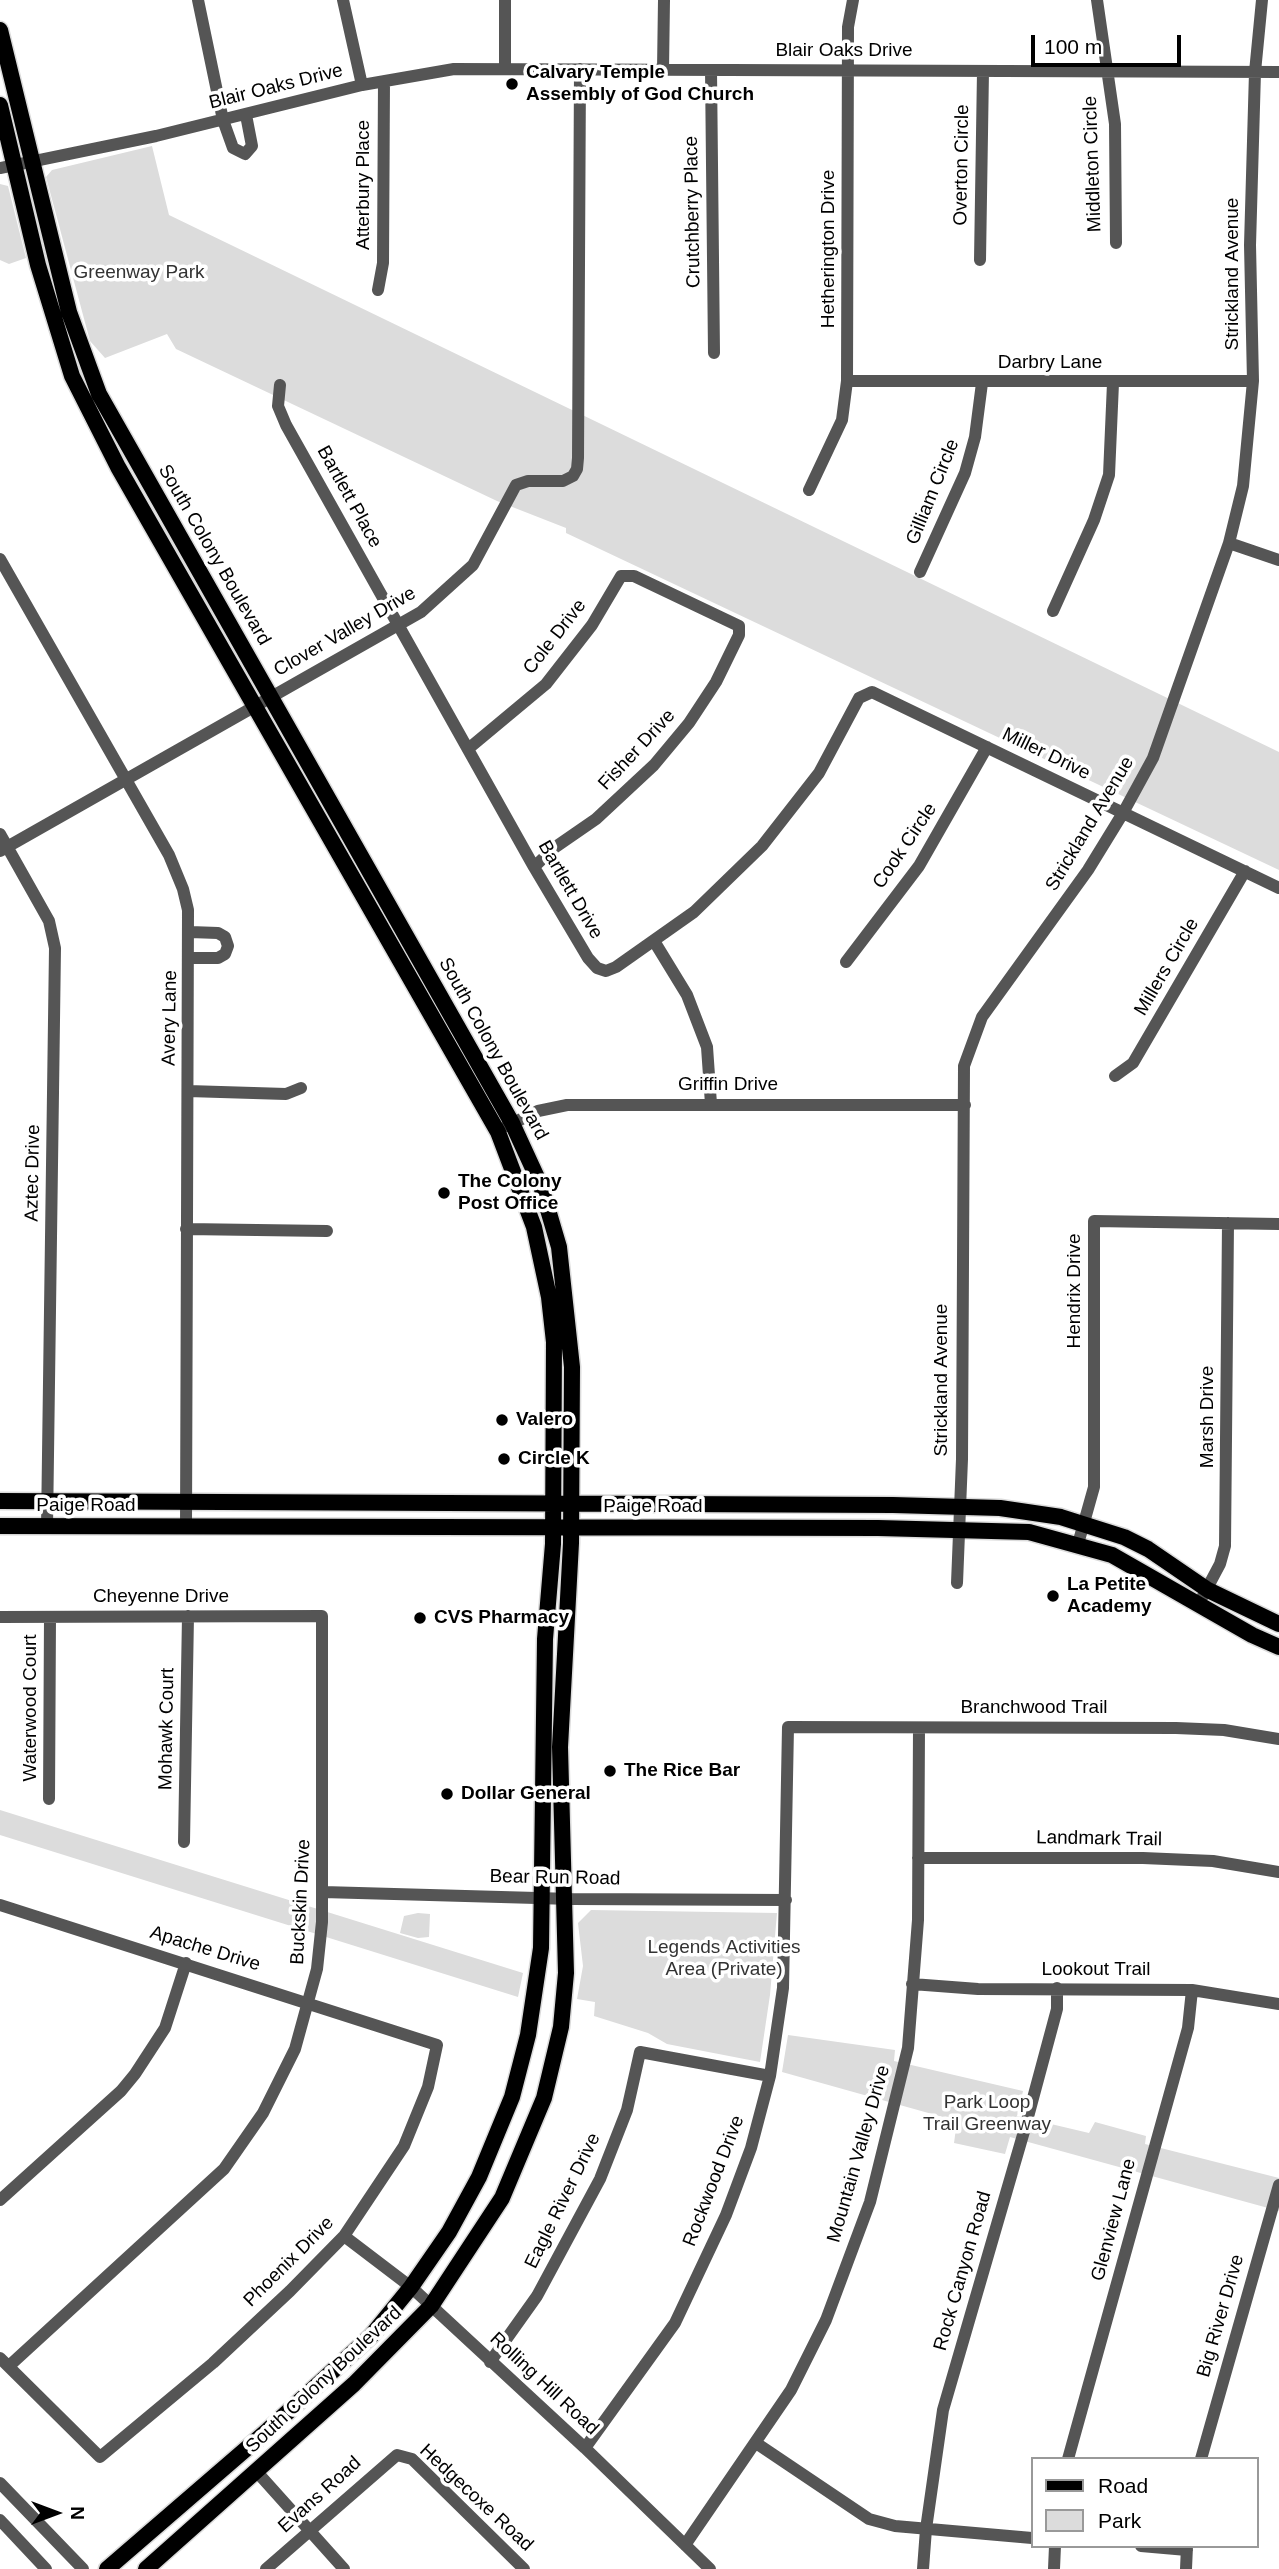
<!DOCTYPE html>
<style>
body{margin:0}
#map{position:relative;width:1279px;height:2569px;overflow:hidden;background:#fff;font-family:Helvetica,sans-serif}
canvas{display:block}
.legend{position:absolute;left:1031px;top:2457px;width:228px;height:91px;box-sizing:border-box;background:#fff;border:2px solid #999;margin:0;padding:9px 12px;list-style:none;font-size:21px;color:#000}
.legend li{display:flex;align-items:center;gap:14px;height:35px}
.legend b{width:35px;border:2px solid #999}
.north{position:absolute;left:21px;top:2478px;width:70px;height:70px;-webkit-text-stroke:5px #fff;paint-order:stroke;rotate:90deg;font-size:19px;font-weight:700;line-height:28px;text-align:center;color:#000}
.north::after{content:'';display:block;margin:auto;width:24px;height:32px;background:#000;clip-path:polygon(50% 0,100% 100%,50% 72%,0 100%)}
.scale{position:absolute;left:1031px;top:35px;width:150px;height:32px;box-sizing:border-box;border:4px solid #000;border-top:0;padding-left:9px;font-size:21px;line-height:24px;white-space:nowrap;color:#000;-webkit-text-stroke:5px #fff;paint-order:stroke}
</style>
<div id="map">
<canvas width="1279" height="2569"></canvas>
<ul class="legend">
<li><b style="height:9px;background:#000"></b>Road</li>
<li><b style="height:19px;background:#dcdcdc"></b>Park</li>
</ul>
<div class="north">N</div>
<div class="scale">100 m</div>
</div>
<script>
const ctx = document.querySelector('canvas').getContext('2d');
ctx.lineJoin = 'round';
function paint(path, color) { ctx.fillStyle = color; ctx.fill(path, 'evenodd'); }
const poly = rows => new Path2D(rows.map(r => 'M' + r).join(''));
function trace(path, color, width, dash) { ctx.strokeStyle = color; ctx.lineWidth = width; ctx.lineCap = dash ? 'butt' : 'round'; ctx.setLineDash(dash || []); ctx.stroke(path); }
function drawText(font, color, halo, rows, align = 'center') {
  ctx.font = font + ' Helvetica,sans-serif'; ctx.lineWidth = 7; ctx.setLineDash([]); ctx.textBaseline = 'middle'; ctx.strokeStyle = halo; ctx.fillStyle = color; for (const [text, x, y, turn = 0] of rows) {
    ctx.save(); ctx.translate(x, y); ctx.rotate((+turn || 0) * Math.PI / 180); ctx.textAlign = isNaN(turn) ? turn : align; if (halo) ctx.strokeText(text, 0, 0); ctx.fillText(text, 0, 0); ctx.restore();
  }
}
paint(poly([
 [152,146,169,215,1279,752,1279,870,566,533,566,528,497,501,176,349,167,334,105,358,90,341,46,177,52,170],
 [0,184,8,186,26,258,9,264,0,260],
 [0,1810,523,1973,518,1997,0,1835],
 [591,1910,777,1913,770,1995,760,2062,667,2044,648,2033,594,2016,595,2002,577,1999,583,1966,578,1923],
 [418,1913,430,1914,429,1937,418,1938,400,1933,404,1916],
 [788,2035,895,2050,894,2061,1023,2091,1017,2116,1089,2133,1095,2122,1146,2136,1145,2144,1279,2178,1279,2211,1010,2137,1005,2154,954,2143,957,2121,782,2072]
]), '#dcdcdc');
const major = poly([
 [0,30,69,312,99,394,512,1123,541,1186,559,1247,572,1367,571,1543,560,1747,566,1973,561,2027,544,2098,502,2198,431,2306,354,2384,146,2569],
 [0,105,38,265,72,376,118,467,498,1132,534,1227,549,1297,554,1342,553,1544,545,1639,541,1948,528,2035,512,2097,479,2177,449,2232,411,2287,371,2336,268,2430,107,2569],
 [0,1501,893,1505,1000,1508,1061,1517,1124,1537,1148,1549,1208,1590,1279,1624],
 [0,1526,878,1528,1029,1532,1112,1555,1252,1635,1279,1647]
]);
trace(major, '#dbdbdb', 19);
trace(poly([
 [198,0,223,120,233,148,245,154,252,146,246,115],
 [343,0,362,85],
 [1097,0,1115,124,1116,243],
 [505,69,505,0],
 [663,70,664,0],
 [711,70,714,353],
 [0,168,156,136,362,85,454,69,1279,72],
 [980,260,983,71],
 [378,290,383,263,384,81],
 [847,381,1253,381],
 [280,385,278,406,286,425,534,867,588,958,597,968,606,971,616,967,694,912,762,846,819,773,859,698,872,692,1279,888],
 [809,490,842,420,847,381,848,27,853,0],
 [1229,543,1279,560],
 [0,559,169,855,183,889,188,910,186,1527],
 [920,572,965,473,975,437,982,383],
 [1053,611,1094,520,1109,475,1113,383],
 [468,749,546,684,592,625,621,576,634,576,739,626,739,635,716,682,689,723,654,765,596,819,554,848,534,867],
 [0,834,49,921,55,948,47,1527],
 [0,851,421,612,473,565,516,485,528,481,563,481,573,476,577,469,578,458,580,69],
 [654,941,687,995,707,1047,711,1104],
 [190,958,218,958,225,954,228,946,225,937,218,933,190,932],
 [846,962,919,866,987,747],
 [1115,1076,1133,1063,1245,871],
 [188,1091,286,1094,301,1088],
 [507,1126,538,1111,567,1105,965,1105],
 [186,1229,327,1231],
 [1078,1544,1094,1487,1094,1221,1279,1224],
 [957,1583,962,1459,964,1066,982,1017,1088,870,1123,813,1153,758,1229,543,1243,486,1253,381,1250,245,1255,72,1262,0],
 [1203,1596,1220,1564,1225,1546,1228,1223],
 [0,1617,322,1616,322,1922,317,1969,295,2049,263,2113,224,2169,9,2366],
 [49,1799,50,1617],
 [184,1842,188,1616],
 [918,1858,1143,1858,1213,1861,1279,1872],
 [323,1892,572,1899,786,1900],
 [0,1905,437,2045,428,2087,404,2146,344,2236,290,2291,213,2363,100,2457,0,2358],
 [912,1984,978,1989,1192,1990,1279,2004],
 [0,2200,121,2091,135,2074,165,2028,186,1963],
 [344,2236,411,2287,585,2448,710,2569],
 [490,2362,537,2296,600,2179,627,2110,640,2052,770,2076],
 [756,2443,869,2519,895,2526,1032,2538],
 [585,2448,675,2323,726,2215,751,2148,770,2076,783,1988,788,1727,1176,1728,1224,1730,1279,1739],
 [1068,2459,1188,2028,1192,1990],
 [1201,2459,1279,2185],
 [257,2472,344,2569],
 [0,2483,83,2569],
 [0,2520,46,2569],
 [685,2545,791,2390,826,2320,870,2202,908,2048,918,1920,919,1728],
 [1141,2546,1187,2550],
 [266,2569,397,2455,412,2459,524,2569],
 [923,2569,926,2529,943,2410,1025,2128,1057,2009,1057,1988],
 [1054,2569,1055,2546],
 [1186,2569,1187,2546]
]), '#555', 12);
trace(major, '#000', 16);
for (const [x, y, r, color] of [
 [512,84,7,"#000"],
 [444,1193,7,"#000"],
 [502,1420,7,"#000"],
 [504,1459,7,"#000"],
 [1053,1596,7,"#000"],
 [420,1618,7,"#000"],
 [610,1771,7,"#000"],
 [447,1794,7,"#000"]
]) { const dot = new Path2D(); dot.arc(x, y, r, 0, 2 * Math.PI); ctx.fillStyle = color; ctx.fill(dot); trace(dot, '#fff', 2.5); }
drawText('19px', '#000', '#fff', [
 ["Blair Oaks Drive",844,51],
 ["Blair Oaks Drive",276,87,-14],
 ["Middleton Circle",1093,164,-92],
 ["Overton Circle",962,165,-89],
 ["Atterbury Place",364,185,-90],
 ["Crutchberry Place",693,212,-91],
 ["Hetherington Drive",829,249,-90],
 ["Strickland Avenue",1233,274,-90],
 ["Darbry Lane",1050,363],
 ["Gilliam Circle",933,492,-68],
 ["Bartlett Place",349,497,61],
 ["South Colony Boulevard",214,555,60],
 ["Clover Valley Drive",345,632,-30],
 ["Cole Drive",555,637,-52],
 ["Fisher Drive",637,750,-47],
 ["Miller Drive",1046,754,26],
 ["Strickland Avenue",1090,824,-59],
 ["Cook Circle",905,846,-56],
 ["Bartlett Drive",570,890,60],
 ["Millers Circle",1167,967,-60],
 ["Avery Lane",170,1018,-89],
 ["South Colony Boulevard",493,1049,61],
 ["Griffin Drive",728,1085],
 ["Aztec Drive",33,1173,-89],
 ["Hendrix Drive",1075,1291,-90],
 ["Strickland Avenue",942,1380,-90],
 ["Marsh Drive",1208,1417,-90],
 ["Paige Road",86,1506],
 ["Paige Road",653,1507],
 ["Cheyenne Drive",161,1597],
 ["Waterwood Court",31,1708,-90],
 ["Branchwood Trail",1034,1708],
 ["Mohawk Court",167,1729,-89],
 ["Landmark Trail",1099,1839,1],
 ["Bear Run Road",555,1878,1],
 ["Buckskin Drive",301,1902,-87],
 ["Apache Drive",205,1949,17],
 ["Lookout Trail",1096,1970],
 ["Mountain Valley Drive",859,2154,-74],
 ["Rockwood Drive",714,2181,-69],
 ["Eagle River Drive",563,2201,-64],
 ["Glenview Lane",1114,2220,-75],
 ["Phoenix Drive",289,2262,-45],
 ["Rock Canyon Road",963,2271,-74],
 ["Big River Drive",1221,2316,-74],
 ["South Colony Boulevard",324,2380,-43],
 ["Rolling Hill Road",544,2384,43],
 ["Evans Road",320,2495,-42],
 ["Hedgecoxe Road",476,2498,43]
]);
drawText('bold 19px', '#000', '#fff', [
 ["Calvary Temple",526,73],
 ["Assembly of God Church",526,95],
 ["The Colony",458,1182],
 ["Post Office",458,1204],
 ["Valero",516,1420],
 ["Circle K",518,1459],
 ["La Petite",1067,1585],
 ["Academy",1067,1607],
 ["CVS Pharmacy",434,1618],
 ["The Rice Bar",624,1771],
 ["Dollar General",461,1794]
], 'left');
drawText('19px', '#333', '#fff', [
 ["Greenway Park",139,273],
 ["Legends Activities",724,1948],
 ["Area (Private)",724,1970],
 ["Park Loop",987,2103],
 ["Trail Greenway",987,2125]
]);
</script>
